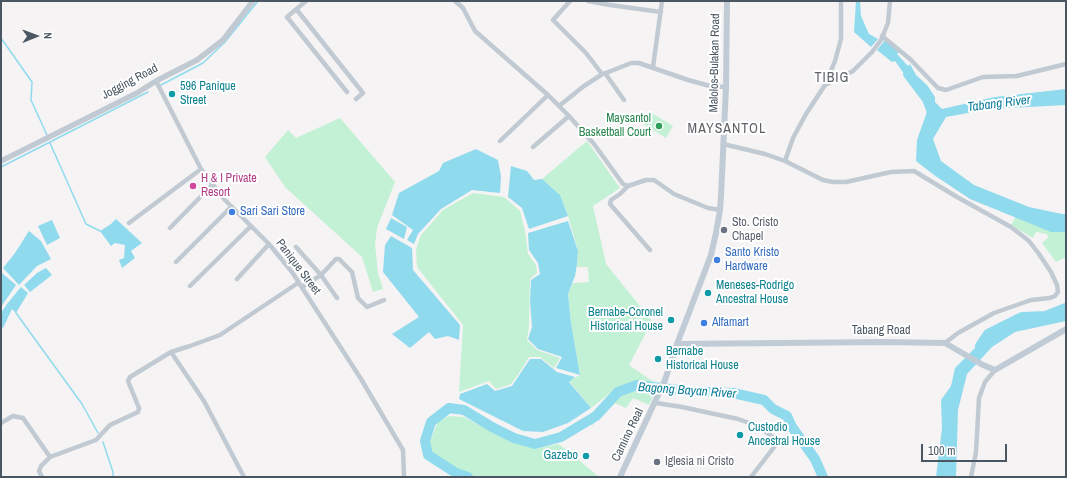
<!DOCTYPE html>
<style>
body{margin:0}
#map{position:relative;width:1067px;height:478px;overflow:hidden;background:#f5f3f3;font-family:"Archivo Narrow",sans-serif}
canvas{display:block}
.frame{position:absolute;inset:0;border:2px solid #4a5661;pointer-events:none}
.north{position:absolute;left:16px;top:16px;width:40px;height:40px;-webkit-text-stroke:3px #fff;paint-order:stroke;rotate:89deg;font-size:11px;font-weight:700;line-height:16px;text-align:center;color:#4a5661}
.north::after{content:'';display:block;margin:auto;width:14px;height:18px;background:#4a5661;clip-path:polygon(50% 0,100% 100%,50% 72%,0 100%)}
.scale{position:absolute;left:921px;top:444px;width:86px;height:18px;box-sizing:border-box;border:2px solid #4a5661;border-top:0;padding-left:5px;font-size:12px;line-height:14px;white-space:nowrap;color:#4a5661;-webkit-text-stroke:3px #fff;paint-order:stroke}
</style>
<div id="map">
<canvas width="1067" height="478"></canvas>
<div class="frame"></div>
<div class="north">N</div>
<div class="scale">100 m</div>
</div>
<script>
const ctx = document.querySelector('canvas').getContext('2d');
ctx.lineJoin = 'round';
function paint(path, color) { ctx.fillStyle = color; ctx.fill(path, 'evenodd'); }
const poly = rows => new Path2D(rows.map(r => 'M' + r).join(''));
function trace(path, color, width, dash) { ctx.strokeStyle = color; ctx.lineWidth = width; ctx.lineCap = dash ? 'butt' : 'round'; ctx.setLineDash(dash || []); ctx.stroke(path); }
function drawText(font, color, halo, rows, align = 'center') {
  ctx.font = font + ' "Archivo Narrow",sans-serif'; ctx.lineWidth = 4; ctx.setLineDash([]); ctx.textBaseline = 'middle'; ctx.strokeStyle = halo; ctx.fillStyle = color; for (const [text, x, y, turn = 0] of rows) {
    ctx.save(); ctx.translate(x, y); ctx.rotate((+turn || 0) * Math.PI / 180); ctx.textAlign = isNaN(turn) ? turn : align; if (halo) ctx.strokeText(text, 0, 0); ctx.fillText(text, 0, 0); ctx.restore();
  }
}
paint(poly([
 [650,112,673,126,666,138,643,124],
 [340,118,395,182,377,228,375,244,378,273,383,289,373,292,362,257,285,187,265,157,288,130,296,138],
 [587,141,620,188,593,206,606,264,652,321,629,365,655,383,634,384,614,390,591,408,569,381,580,375,571,323,568,294,573,283,589,282,588,267,577,267,578,251,568,216,560,195,542,179],
 [473,193,504,197,520,211,525,231,528,254,536,265,537,273,530,279,529,326,527,340,537,350,560,358,554,368,540,357,529,357,518,375,511,384,496,389,489,381,459,392,463,325,417,267,416,249,421,235,443,210],
 [1016,216,1066,225,1066,257,1056,262,1042,243,1049,237,1046,234,1036,232,1033,238,1011,225],
 [635,389,654,394,649,405,633,398,626,408,615,403,609,409,604,411,593,425,586,425,595,419,619,393],
 [449,416,464,417,500,436,535,449,558,444,568,451,599,477,477,477,459,472,432,455,429,443,438,422]
]), '#c3f1d5');
paint(poly([
 [856,1,860,1,861,16,869,34,878,39,871,47,854,32],
 [885,40,899,52,897,54,908,66,910,64,916,75,927,85,935,97,935,102,942,109,995,97,1066,89,1066,105,990,109,946,117,933,139,941,161,974,185,1029,207,1062,214,1066,214,1066,232,1051,232,970,199,934,175,916,161,917,140,928,109,928,98,924,94,921,88,902,71,895,61,892,62,877,50],
 [476,149,498,160,501,176,500,193,472,190,441,209,418,234,414,244,407,240,413,230,392,215,399,193,439,171,443,163],
 [511,166,527,171,534,180,542,179,560,195,568,216,529,229,522,208,508,197],
 [391,218,407,227,404,239,386,229],
 [116,219,142,243,131,251,135,258,122,268,119,260,124,258,125,245,115,243,111,246,100,231,111,224],
 [52,220,60,238,47,245,38,226],
 [568,221,578,251,577,264,575,276,568,294,571,323,580,375,556,368,562,357,538,349,528,339,532,327,530,301,531,280,540,274,538,263,529,250,528,233],
 [29,231,41,241,51,259,37,266,19,285,3,268,15,253],
 [391,236,412,248,413,270,460,325,459,340,448,336,435,339,429,332,410,348,392,334,419,317,383,272,385,245],
 [46,268,52,275,30,292,24,285,37,273],
 [2,273,16,285,1,307,1,274],
 [21,287,28,293,16,313,12,309,3,328,1,326,1,313,7,304],
 [1066,310,1066,321,1015,332,992,347,967,374,958,410,956,477,936,477,942,428,941,400,951,386,955,368,997,326,1035,313],
 [530,359,541,359,557,372,575,377,569,382,591,408,568,423,543,432,523,431,459,399,460,394,487,384,495,391,512,386]
]), '#90daee');
trace(poly([
 [1,38,32,82,31,100,47,135],
 [161,85,203,63,225,42,258,1],
 [50,143,86,224,100,231],
 [1,167,148,92],
 [16,313,82,404,98,433],
 [103,442,113,472,113,477]
]), '#90daee', 1.5);
trace(poly([
 [908,74,927,99,933,115],
 [980,346,988,334,1022,317,1046,316,1066,308],
 [468,477,456,473,428,455,425,441,431,422,449,408,464,410,492,427,514,438,535,444,561,437,596,416,618,392,637,385,687,391,733,393,764,400,773,409,787,416,792,427,815,459,823,477]
]), '#90daee', 10);
trace(poly([
 [306,1,287,17,347,92],
 [455,1,463,8,475,31,548,95,569,116,594,144,623,184,628,186,646,180,654,180,674,194,708,208,720,210],
 [570,1,553,20,586,53,602,74],
 [588,1,610,5,661,12],
 [297,10,363,93,356,99],
 [882,36,910,59,938,88,946,90,983,77,1017,76,1066,64],
 [653,67,662,1],
 [605,73,624,100],
 [156,81,201,169,224,199,269,244,292,272,361,379,403,450,404,477],
 [825,85,835,61,841,39,841,1],
 [559,106,584,86,601,75,631,63,639,63,688,80,710,86,726,87],
 [500,141,548,95],
 [723,144,765,154,785,161,823,180,833,182,846,182,891,172,914,171,957,197,1011,227,1029,241,1039,254,1051,272,1057,285,1058,292,1055,296,1050,298,1031,300,994,313,958,333,945,343],
 [533,147,569,116],
 [785,161,793,138,806,114,825,85,853,71,872,52,881,40,888,23,890,1],
 [628,186,620,194,611,200,610,204,650,250],
 [129,223,201,169],
 [170,228,212,185],
 [296,247,321,275,337,298],
 [176,262,231,207],
 [237,279,269,244],
 [190,286,251,226],
 [302,287,321,275,336,259,339,259,352,272,358,298,367,307,384,300],
 [171,352,204,401,244,477],
 [656,403,682,407,738,419,755,425,769,434,778,442,751,477],
 [1,423,13,416,23,418,50,457,41,466,39,471,42,477],
 [50,457,96,440,110,425,138,412,139,408,128,381,130,377,171,352,190,346,220,335,298,283],
 [971,477,976,452,979,398,985,382,995,370]
]), '#c1cad2', 4.5);
trace(poly([
 [1,161,137,93,156,81,197,60,223,40,253,1]
]), '#c1cad2', 5.5);
trace(poly([
 [677,344,884,342,945,343,983,365,995,370,1066,329],
 [620,477,665,380,677,344,711,255,716,233,720,210,721,196,726,87,727,1]
]), '#c1cbd6', 6);
for (const [x, y, r, color] of [
 [172,94,4,"#0f9aa8"],
 [659,126,4,"#2e9e5b"],
 [193,186,4,"#d1479c"],
 [232,212,4,"#3f7fe0"],
 [724,230,4,"#6b7280"],
 [717,260,4,"#3f7fe0"],
 [708,293,4,"#0f9aa8"],
 [671,320,4,"#0f9aa8"],
 [704,323,4,"#3f7fe0"],
 [658,359,4,"#0f9aa8"],
 [740,435,4,"#0f9aa8"],
 [586,456,4,"#0f9aa8"],
 [657,462,4,"#6b7280"]
]) { const dot = new Path2D(); dot.arc(x, y, r, 0, 2 * Math.PI); ctx.fillStyle = color; ctx.fill(dot); trace(dot, '#fff', 1.5); }
drawText('12px', '#4a5661', '#fff', [
 ["Malolos-Bulakan Road",715,63,-89],
 ["Jogging Road",130,82,-28],
 ["Panique Street",298,267,53],
 ["Tabang Road",881,331],
 ["Camino Real",628,435,-64]
]);
drawText('12px', '#0d838f', '#fff', [
 ["596 Panique",180,87],
 ["Street",180,101],
 ["Meneses-Rodrigo",716,286],
 ["Ancestral House",716,300],
 ["Bernabe-Coronel",663,313,"right"],
 ["Historical House",663,327,"right"],
 ["Bernabe",666,352],
 ["Historical House",666,366],
 ["Custodio",748,428],
 ["Ancestral House",748,442],
 ["Gazebo",578,456,"right"]
], 'left');
drawText('12px', '#27864d', '#fff', [
 ["Maysantol",651,119],
 ["Basketball Court",651,133]
], 'right');
drawText('12px', '#b23c85', '#fff', [
 ["H & I Private",201,179],
 ["Resort",201,193]
], 'left');
drawText('12px', '#366cbe', '#fff', [
 ["Sari Sari Store",240,212],
 ["Santo Kristo",725,253],
 ["Hardware",725,267],
 ["Alfamart",712,323]
], 'left');
drawText('12px', '#5b616d', '#fff', [
 ["Sto. Cristo",732,223],
 ["Chapel",732,237],
 ["Iglesia ni Cristo",665,462]
], 'left');
drawText('italic 13px', '#0c7c9b', '#fff', [
 ["Tabang River",999,104,-7],
 ["Bagong Bayan River",687,391,4]
]);
ctx.letterSpacing = '1px';
drawText('14px', '#5f6368', '#fff', [
 ["TIBIG",832,78],
 ["MAYSANTOL",727,129]
]);
ctx.letterSpacing = '0px';
</script>
